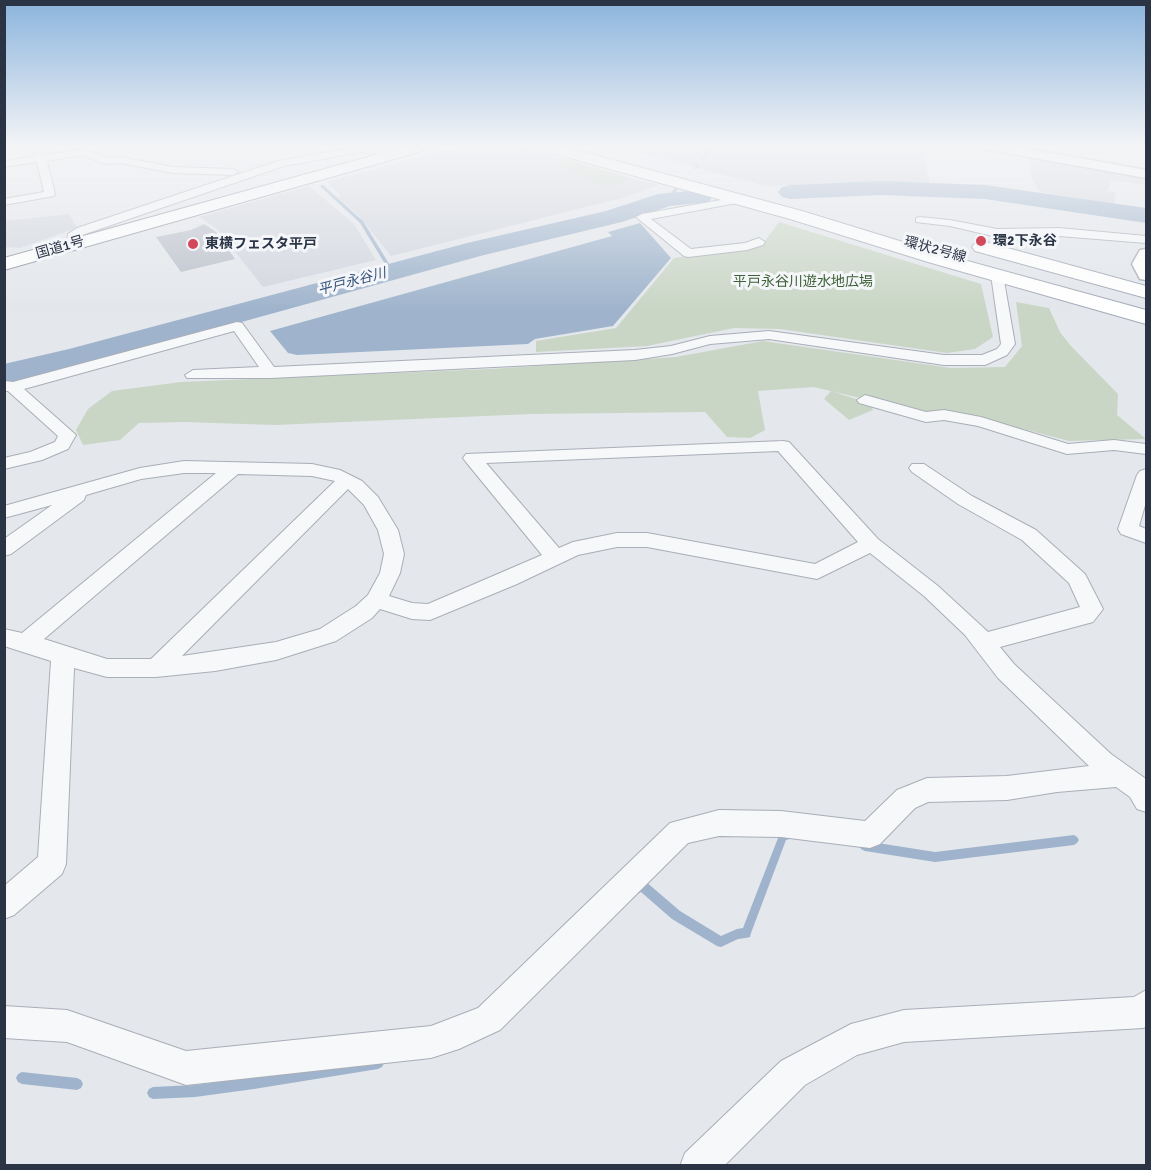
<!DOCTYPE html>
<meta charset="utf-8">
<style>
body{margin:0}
#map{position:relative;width:1151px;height:1170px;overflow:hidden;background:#e4e7ec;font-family:Signika,sans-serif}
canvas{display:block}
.frame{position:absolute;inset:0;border:6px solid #2b3445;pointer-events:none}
</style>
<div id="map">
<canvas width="1151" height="1170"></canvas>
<div class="frame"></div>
</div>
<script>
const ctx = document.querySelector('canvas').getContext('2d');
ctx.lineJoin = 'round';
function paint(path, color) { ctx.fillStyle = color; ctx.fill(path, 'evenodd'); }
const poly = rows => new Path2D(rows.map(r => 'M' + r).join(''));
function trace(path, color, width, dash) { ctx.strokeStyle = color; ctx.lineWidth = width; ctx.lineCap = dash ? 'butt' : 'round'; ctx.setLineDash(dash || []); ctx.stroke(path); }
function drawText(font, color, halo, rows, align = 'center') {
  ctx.font = font + ' Signika,"Noto Sans JP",sans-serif'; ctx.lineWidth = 6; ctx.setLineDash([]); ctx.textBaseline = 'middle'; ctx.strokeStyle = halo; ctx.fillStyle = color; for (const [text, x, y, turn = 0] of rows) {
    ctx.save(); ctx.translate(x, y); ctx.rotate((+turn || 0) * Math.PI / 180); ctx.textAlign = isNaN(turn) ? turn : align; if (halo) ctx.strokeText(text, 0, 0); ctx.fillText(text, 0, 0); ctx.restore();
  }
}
paint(poly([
 [460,145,516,145,565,159,556,163,616,185,631,178,658,185,626,197,391,256,358,215,337,197,341,196,327,182,443,150,449,152,462,148],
 [612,145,924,145,922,148,930,183,871,182,765,186],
 [1029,156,1146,175,1146,185,1112,180,1107,191,1116,192,1114,204,1040,192,1032,179],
 [309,186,354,224,376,260,263,287,217,229,199,217],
 [69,214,77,228,20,248,5,247,4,221]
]), '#d2d6de');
paint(poly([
 [565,159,631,178,617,185,601,185,555,163],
 [779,222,981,284,993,337,975,349,947,353,780,329,734,328,647,346,536,352,536,341,616,328,674,258,751,248,765,241],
 [1016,302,1049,308,1060,332,1070,345,1118,394,1117,415,1146,439,1069,441,974,416,943,410,923,413,814,387,758,391,765,430,750,438,727,437,705,412,531,414,275,425,184,422,139,423,120,440,83,445,76,430,88,409,112,391,181,382,490,369,676,357,763,341,951,368,1005,367,1022,346],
 [831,391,862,401,871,406,873,410,849,420,824,399]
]), '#c9d6c5');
paint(poly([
 [640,223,671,258,613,326,535,339,528,344,297,355,288,353,270,331,612,236,608,232]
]), '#9fb4cc');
paint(poly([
 [709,145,713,145,704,160,702,160,709,145],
 [697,164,700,165,696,169,694,169,697,164],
 [321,185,323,185,363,221,394,272,394,273,390,272,360,223,321,187,321,185],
 [677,186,680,187,668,200,666,200,666,198,677,186],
 [790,830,793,832,795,835,793,838,786,840,751,933,750,937,746,938,738,939,721,947,717,946,672,919,641,892,636,895,632,894,631,890,632,886,637,881,641,880,645,881,680,911,721,936,737,929,743,928,780,833,790,830],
 [1074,835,1077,837,1079,840,1077,843,1074,845,935,862,865,851,861,849,860,846,861,843,865,841,935,852,1074,835],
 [378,1057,382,1059,384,1063,382,1067,378,1069,254,1089,195,1097,153,1099,149,1097,147,1093,149,1089,153,1087,195,1085,254,1077,378,1057],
 [22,1072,77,1078,81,1080,83,1084,81,1088,77,1090,22,1084,18,1082,16,1078,18,1074,22,1072]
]), '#9fb4cc');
paint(poly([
 [881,181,985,185,1146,208,1146,223,985,199,881,195,790,199,782,197,778,192,782,187,790,185,881,181],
 [700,190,709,192,712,197,709,202,670,206,622,222,484,255,86,365,4,384,4,364,69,349,467,243,606,211,658,194,700,190]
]), '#9fb4cc');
paint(poly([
 [204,224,215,231,235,259,181,272,156,237,191,230]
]), '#bbc0ca');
const street = poly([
 [34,145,42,145,45,155,83,149,107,158,121,157,173,167,233,169,238,172,233,175,173,173,121,163,106,164,82,155,47,161,55,194,54,196,4,205,4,199,44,192,37,162,4,167,4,161,36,156,34,145],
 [361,146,398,150,403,153,398,156,361,152,284,166,85,234,80,236,77,247,69,247,67,244,68,234,77,228,278,161,361,146],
 [738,197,744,200,742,202,651,219,691,249,745,243,759,238,765,242,763,245,747,250,688,257,684,256,636,217,642,214,738,197],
 [920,217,950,220,997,229,1059,228,1146,236,1146,243,1059,236,997,237,950,226,916,222,916,218,920,217],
 [997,271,1003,275,1015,344,1007,355,985,365,944,365,769,339,710,344,672,354,635,360,271,378,187,378,185,375,193,370,259,367,234,331,24,389,76,435,68,449,42,460,4,469,4,458,30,452,55,442,58,436,8,391,4,391,4,381,13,382,237,322,242,323,274,367,635,350,671,346,710,336,769,331,944,355,982,355,997,349,1001,344,991,275,997,271],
 [865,395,926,412,944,410,981,417,1068,444,1114,440,1146,444,1146,454,1114,450,1067,454,978,426,944,420,926,422,859,403,857,400,865,395],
 [783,441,789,442,878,539,938,586,988,632,1080,607,1069,583,1022,540,958,504,912,472,909,468,912,464,924,464,972,496,1036,530,1085,574,1103,609,1093,622,1000,647,1014,664,1111,754,1146,779,1146,812,1137,809,1130,797,1116,787,1057,792,1007,800,928,802,915,808,880,844,870,848,781,837,719,836,688,843,500,1030,459,1049,431,1058,186,1085,67,1042,4,1038,4,1006,67,1010,186,1051,431,1026,478,1008,670,823,719,810,781,811,865,821,897,790,927,778,1007,776,1089,766,998,678,965,635,924,596,870,553,817,579,647,547,617,547,578,555,517,584,430,620,412,619,380,609,372,618,336,641,276,660,215,671,156,677,107,677,74,668,66,864,62,874,14,915,4,919,4,886,38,857,51,661,4,646,4,629,22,633,216,473,184,473,141,479,86,495,84,500,11,554,4,556,4,539,52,505,4,518,4,506,140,468,184,461,312,464,340,470,362,481,378,497,398,530,404,554,400,573,389,596,412,603,428,604,542,555,466,462,463,458,466,454,783,441],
 [778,451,858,542,815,564,647,533,617,533,573,542,559,548,486,463,778,451],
 [238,474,312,476,335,481,151,659,107,659,44,639,238,474],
 [348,489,364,505,378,530,384,554,380,573,368,595,356,606,320,629,276,642,182,656,348,489],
 [1146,469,1146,502,1139,526,1146,529,1146,543,1121,534,1118,529,1137,475,1140,471,1146,469],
 [1146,990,1146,1027,1143,1028,904,1042,857,1055,805,1085,724,1166,680,1166,685,1153,781,1061,851,1024,904,1010,1134,997,1146,990]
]);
const secondary = poly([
 [978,145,1007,145,1146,170,1146,178,984,149,978,145],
 [1146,249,1146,280,1140,279,1132,264,1140,250,1146,249]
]);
const primary = poly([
 [531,145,557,145,802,211,942,254,1146,310,1146,324,928,262,790,219,534,148,531,145],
 [982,241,1146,286,1146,298,975,251,972,247,975,243,982,241]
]);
const highway = poly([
 [411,145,436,145,433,148,4,270,4,258,411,145]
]);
trace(street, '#a9aeb7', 2);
trace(secondary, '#a9aeb7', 3);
trace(primary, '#a3abb8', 2);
trace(highway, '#8b94a3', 2);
paint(street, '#f7f8fa');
paint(secondary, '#fff');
paint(primary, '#fff');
paint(highway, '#fff');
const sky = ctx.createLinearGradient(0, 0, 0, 309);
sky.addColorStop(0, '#8bb4dd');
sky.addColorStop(0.47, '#f3f4f6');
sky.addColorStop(1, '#f3f4f600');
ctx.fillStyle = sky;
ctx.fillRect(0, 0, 1151, 309);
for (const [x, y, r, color] of [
 [981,241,6,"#d1495b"],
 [193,244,6,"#d1495b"]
]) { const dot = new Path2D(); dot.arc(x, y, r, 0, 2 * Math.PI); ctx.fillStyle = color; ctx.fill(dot); trace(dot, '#f4f6f9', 2); }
drawText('bold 14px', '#2b3445', '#f4f6f9', [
 ["環2下永谷",993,241],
 ["東横フェスタ平戸",205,244]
], 'left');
drawText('14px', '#2b3445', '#f4f6f9', [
 ["国道1号",60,248,-16],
 ["環状2号線",935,250,15]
]);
drawText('italic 14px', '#34527a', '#f4f6f9', [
 ["平戸永谷川",352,282,-15]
]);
drawText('14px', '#3f6138', '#f4f6f9', [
 ["平戸永谷川遊水地広場",803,282]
]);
</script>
